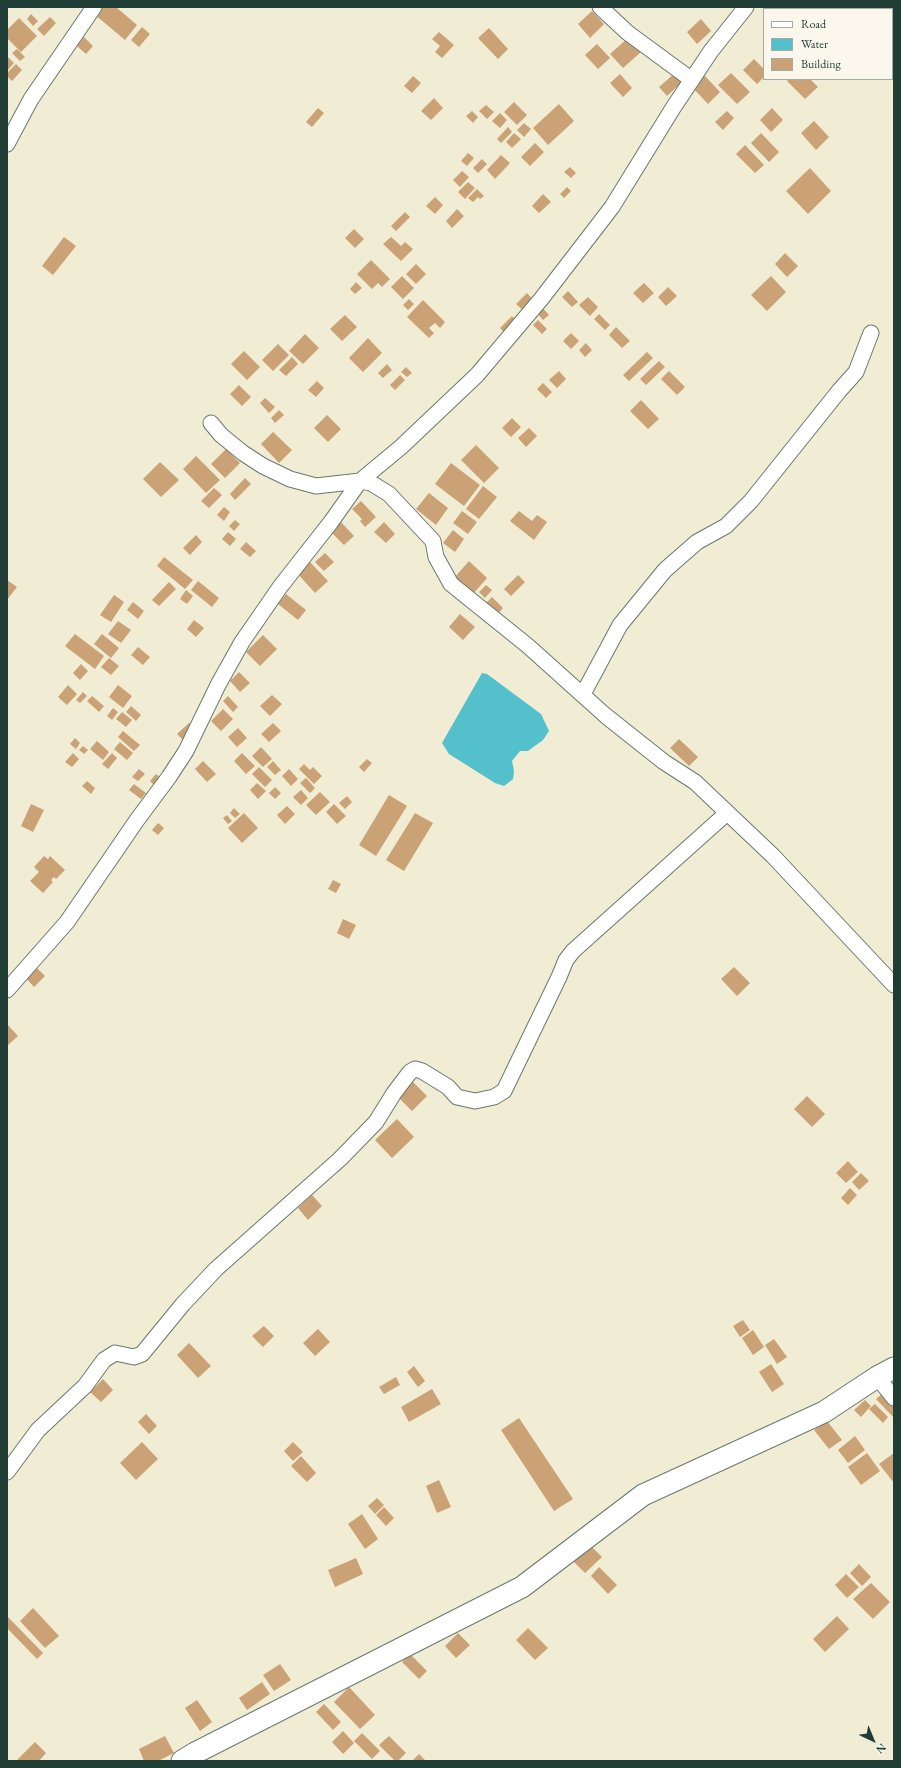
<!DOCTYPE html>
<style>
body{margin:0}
#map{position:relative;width:901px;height:1768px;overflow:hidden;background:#f1ecd4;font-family:"EB Garamond",serif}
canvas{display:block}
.frame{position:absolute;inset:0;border:8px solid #1f3d34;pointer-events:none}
.legend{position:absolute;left:763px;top:8px;width:130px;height:72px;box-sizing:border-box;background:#fbf7ec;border:1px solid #a3ada2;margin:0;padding:5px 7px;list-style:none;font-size:12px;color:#1f3d34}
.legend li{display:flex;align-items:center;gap:8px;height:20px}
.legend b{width:20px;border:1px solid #a3ada2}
.north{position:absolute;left:853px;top:1720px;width:40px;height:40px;-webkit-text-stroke:3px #fbf7ec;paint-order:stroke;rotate:136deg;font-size:11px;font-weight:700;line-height:16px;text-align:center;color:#1f3d34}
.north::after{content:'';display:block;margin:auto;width:14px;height:18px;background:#1f3d34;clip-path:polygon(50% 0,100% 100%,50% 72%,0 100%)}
</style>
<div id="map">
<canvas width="901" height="1768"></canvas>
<div class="frame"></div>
<ul class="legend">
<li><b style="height:5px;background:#fff"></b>Road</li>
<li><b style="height:11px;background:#53c0cb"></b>Water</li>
<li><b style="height:11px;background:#cba275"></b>Building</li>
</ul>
<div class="north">N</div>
</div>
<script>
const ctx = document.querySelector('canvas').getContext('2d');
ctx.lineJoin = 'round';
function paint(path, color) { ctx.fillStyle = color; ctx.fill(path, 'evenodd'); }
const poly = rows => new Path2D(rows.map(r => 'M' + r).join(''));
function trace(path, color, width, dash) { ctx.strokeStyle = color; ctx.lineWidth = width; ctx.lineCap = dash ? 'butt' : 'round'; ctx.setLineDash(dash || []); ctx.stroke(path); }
paint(poly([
 [482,673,487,674,541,714,549,731,543,740,528,751,520,751,512,761,514,771,513,779,504,786,495,783,449,754,442,743]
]), '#53c0cb');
paint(poly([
 [99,7,116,7,137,25,125,40,94,14],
 [592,11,604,24,590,38,578,24],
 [31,14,38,21,33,26,27,19],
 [50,17,56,23,44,36,37,29],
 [19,18,37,36,21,52,7,38,7,30],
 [701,19,711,31,697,44,687,32],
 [142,27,150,34,139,47,131,40],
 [489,28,508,49,498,59,478,38],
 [439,32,454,45,442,58,435,52,440,46,432,39],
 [84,37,93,46,86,54,77,46],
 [628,38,641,52,623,68,610,54],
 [597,44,610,58,598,69,585,55],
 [17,49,25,57,20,61,12,53],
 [7,56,14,63,7,71],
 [754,59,764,69,764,77,757,84,743,70],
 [16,64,22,70,12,81,7,76,7,73],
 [675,73,683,81,667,96,659,87],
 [731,73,750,92,737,104,718,85],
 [620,74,632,88,623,97,610,83],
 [704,75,720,92,708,104,692,87],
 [413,76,421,83,412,93,404,86],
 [789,79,810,79,818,87,805,99,787,81],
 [434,98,443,108,431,120,421,111],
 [514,102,527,115,517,125,504,112],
 [559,104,574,121,548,145,533,128],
 [486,105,494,112,487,119,479,111],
 [318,108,324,113,312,127,306,122],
 [772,108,783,120,771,132,760,120],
 [472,111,478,117,473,123,466,116],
 [727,111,734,118,723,130,715,122],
 [500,113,507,120,500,128,492,121],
 [814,121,829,137,816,150,801,133],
 [524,123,531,129,524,137,517,130],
 [508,127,512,132,501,143,497,139],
 [514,133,521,139,512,148,506,142],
 [761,133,779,152,769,162,751,143],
 [535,143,544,152,530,166,521,157],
 [745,145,764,165,755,173,736,154],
 [468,153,474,158,467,166,461,161],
 [501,155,510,163,495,179,487,170],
 [482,159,487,164,478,173,473,168],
 [570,167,576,173,571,178,564,172],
 [810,168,831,191,808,214,786,191],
 [462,171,469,177,460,187,453,180],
 [468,182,475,188,465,199,458,192],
 [567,187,571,191,564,198,560,194],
 [477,189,484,196,480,199,478,197,473,202,468,198],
 [543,194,551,202,539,213,532,206],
 [435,197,443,205,435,214,426,206],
 [457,209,464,216,452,228,446,221],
 [405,212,410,217,396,231,391,226],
 [354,229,364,239,355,248,345,238],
 [64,237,76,246,53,275,42,266],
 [391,237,401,246,405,242,413,249,401,261,383,244],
 [785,253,798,266,787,277,775,264],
 [371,260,390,279,382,287,378,283,372,289,357,274],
 [416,264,426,274,416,284,406,274],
 [402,276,414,288,403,299,391,287],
 [771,276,786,292,767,311,751,295],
 [356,282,362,288,355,294,350,289],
 [644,283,654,293,643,303,633,293],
 [668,287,677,296,666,306,658,297],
 [568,291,578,302,572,307,562,297],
 [527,293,534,301,524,311,516,304],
 [588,297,598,307,590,316,579,305],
 [409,299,414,304,408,310,403,305],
 [423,300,445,322,440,328,435,323,429,328,434,333,429,338,407,317],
 [540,305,549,315,543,320,535,311],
 [599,314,610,325,605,330,594,319],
 [345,315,357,327,342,341,330,329],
 [512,316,519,324,507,335,500,328],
 [538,320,547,329,542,334,533,325],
 [616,327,630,341,622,348,609,335],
 [571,333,579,341,571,349,563,341],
 [305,334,319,348,303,364,289,351],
 [368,338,382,353,363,372,349,358],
 [586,343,592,350,585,357,579,350],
 [278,344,289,355,273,371,262,360],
 [244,351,260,367,247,380,231,364],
 [647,352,653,358,629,381,623,375],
 [292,357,298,364,286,376,279,370],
 [659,361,665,367,646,385,640,379],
 [387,364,392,370,383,378,378,373],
 [406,367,412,373,407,377,401,372],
 [559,371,566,379,557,388,549,380],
 [669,371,685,387,677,395,661,379],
 [400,375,405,380,395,390,390,385],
 [317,381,324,388,316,397,308,390],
 [543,383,552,392,546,398,537,389],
 [239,385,251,397,242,406,230,394],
 [265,398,275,407,269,413,260,403],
 [641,400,659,419,648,429,630,411],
 [279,410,284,415,275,423,271,418],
 [327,415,341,429,328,442,314,428],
 [512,418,521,427,511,437,502,428],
 [529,428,537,436,526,447,518,438],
 [273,432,292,450,279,463,261,444],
 [476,445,499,468,484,483,461,460],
 [226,449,240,463,225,478,211,464],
 [196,456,220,480,206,493,183,469],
 [160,462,179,480,161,497,143,479],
 [451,463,480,485,464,506,435,484],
 [245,478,251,484,235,500,230,494],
 [483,486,497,497,479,519,466,509],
 [214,488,222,495,209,508,201,501],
 [429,493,448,508,436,525,416,509],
 [361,501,376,517,365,527,360,521,362,519,352,509],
 [224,507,230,512,224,521,217,515],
 [462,511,477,522,468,534,453,523],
 [519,511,532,521,537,515,547,522,534,540,510,521],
 [235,520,240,524,234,531,229,526],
 [340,521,354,536,344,545,330,531],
 [384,522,395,534,386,543,374,532],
 [453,530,464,539,455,552,443,543],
 [228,532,236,539,230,546,222,539],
 [196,535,202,542,190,555,183,548],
 [246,542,256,551,250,557,240,549],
 [325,553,334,562,324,571,315,562],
 [164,557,193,580,185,589,157,566],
 [309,561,328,581,315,593,297,573],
 [469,561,487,578,473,594,454,578],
 [518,575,525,582,511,596,504,589],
 [7,580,17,587,7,600],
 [198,581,219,598,212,607,191,590],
 [169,582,176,589,159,606,152,600],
 [486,585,492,590,485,598,479,592],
 [186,590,193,596,187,604,180,599],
 [286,594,306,610,298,620,278,604],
 [114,595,124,602,111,622,100,615],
 [492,597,503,608,497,615,485,604],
 [133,602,144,611,138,619,127,610],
 [460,614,475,627,463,640,449,627],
 [194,620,204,628,196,637,187,629],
 [118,621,131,630,121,643,108,634],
 [75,634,104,656,95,669,65,646],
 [102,634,119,648,111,658,94,644],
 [263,635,277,649,260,666,246,652],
 [138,647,150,657,143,665,131,655],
 [109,658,119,666,111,675,101,667],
 [81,664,88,671,80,680,73,673],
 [239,672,250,683,240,692,230,681],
 [68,685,77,694,67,705,58,697],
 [118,685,132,696,123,708,109,697],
 [83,692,87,696,80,703,76,700],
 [272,695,282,704,270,716,260,706],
 [92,696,104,706,99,712,87,701],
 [228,696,238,707,233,712,223,701],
 [131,706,141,715,136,721,126,712],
 [113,708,118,712,112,720,107,716],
 [223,709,233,719,221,731,211,721],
 [122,712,132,720,126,727,116,719],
 [189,723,196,730,184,741,177,734],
 [273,723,281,731,269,742,261,734],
 [238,728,247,738,237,747,228,737],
 [123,731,140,745,134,751,118,737],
 [75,738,80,743,76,749,70,744],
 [679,739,698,757,689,766,670,748],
 [97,741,109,752,103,760,90,749],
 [120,742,133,753,127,760,114,749],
 [83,746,88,750,84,754,79,750],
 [261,747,272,759,263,767,252,756],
 [73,753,79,759,72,767,65,762],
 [112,753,117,758,108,769,102,764],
 [242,753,255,766,246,774,234,761],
 [367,759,372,763,364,772,359,767],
 [203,761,216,774,207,782,195,769],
 [273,761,281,770,275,775,267,767],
 [304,764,310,770,313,767,322,776,314,784,299,769],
 [259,767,272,780,265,787,252,774],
 [139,769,145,774,138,781,132,777],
 [289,769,298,779,291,786,282,776],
 [156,774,162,779,155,786,150,781],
 [306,778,315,788,310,793,300,783],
 [87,781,95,788,91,794,82,786],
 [257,783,266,791,258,799,250,790],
 [134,784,146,793,141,799,129,790],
 [275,787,281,793,275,799,269,793],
 [301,790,308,798,301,805,293,797],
 [320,792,330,802,316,815,306,805],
 [389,795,407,806,376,856,359,845],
 [347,796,352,802,345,809,339,803],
 [31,804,44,810,33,832,21,826],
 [334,804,346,816,337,824,326,812],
 [287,806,295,814,285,824,277,815],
 [234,808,240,814,235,818,230,813],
 [244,813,258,828,242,843,228,828],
 [415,813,433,823,404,871,386,860],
 [227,815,232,821,228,824,223,818],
 [158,823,164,828,158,835,152,830],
 [44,856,48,859,50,856,65,870,56,879,54,877,51,880,53,882,43,893,30,881,39,872,34,867],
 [333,880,341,884,336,893,328,889],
 [343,919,356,925,349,939,337,933],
 [36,967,45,976,34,987,25,977],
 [734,967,750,983,737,996,721,979],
 [7,1024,18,1036,7,1046],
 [412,1081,427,1096,412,1111,397,1096],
 [807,1096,825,1114,812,1127,794,1109],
 [397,1119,414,1137,392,1158,375,1140],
 [848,1161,858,1172,846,1183,836,1173],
 [861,1173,869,1181,859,1190,852,1182],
 [850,1188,857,1195,848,1205,841,1198],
 [312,1195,322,1206,308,1220,298,1208],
 [743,1320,750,1330,740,1337,733,1326],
 [264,1326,274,1336,263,1347,252,1336],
 [318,1329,330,1342,315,1356,303,1343],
 [753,1330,764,1347,753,1355,742,1338],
 [774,1339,787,1357,777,1364,765,1345],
 [189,1343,211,1366,198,1378,177,1355],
 [771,1364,784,1384,772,1392,759,1372],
 [414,1366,425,1381,418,1387,407,1372],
 [396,1377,400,1385,384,1394,379,1387],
 [103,1379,113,1390,101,1402,90,1392],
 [432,1389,441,1404,409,1422,401,1407],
 [882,1394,894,1406,894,1418,876,1399],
 [865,1400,871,1406,861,1417,854,1410],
 [875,1404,888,1417,883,1423,869,1409],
 [146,1414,157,1426,149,1434,138,1422],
 [519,1418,573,1499,554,1511,501,1430],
 [827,1421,842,1440,829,1449,814,1430],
 [855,1436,865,1450,848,1463,838,1450],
 [142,1442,158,1459,136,1480,120,1463],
 [293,1442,303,1452,293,1461,284,1451],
 [867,1453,880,1471,861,1485,848,1467],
 [894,1453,894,1483,879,1464],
 [301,1456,316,1473,307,1482,291,1466],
 [439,1480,451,1507,437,1513,426,1486],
 [377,1498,384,1505,375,1514,368,1506],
 [384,1507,394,1518,386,1526,376,1515],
 [362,1514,378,1539,365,1549,348,1524],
 [591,1546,602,1557,585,1573,574,1562],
 [356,1558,363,1574,335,1587,328,1570],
 [859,1564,871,1577,862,1586,850,1573],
 [599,1567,617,1585,608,1594,591,1576],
 [846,1574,859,1587,847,1598,835,1585],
 [871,1583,890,1602,873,1619,853,1599],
 [33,1608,59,1636,45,1648,20,1621],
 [7,1616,43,1653,37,1659,7,1628],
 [837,1616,849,1629,825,1652,813,1639],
 [528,1628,548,1648,535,1660,516,1640],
 [458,1633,470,1645,456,1658,445,1646],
 [410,1654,427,1671,419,1679,402,1662],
 [280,1664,291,1680,274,1691,263,1675],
 [262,1682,270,1694,247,1710,239,1698],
 [349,1687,375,1715,360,1729,334,1702],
 [197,1700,212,1722,200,1731,185,1708],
 [324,1704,341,1722,333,1730,316,1712],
 [343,1731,354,1743,343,1754,332,1742],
 [362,1733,380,1751,372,1759,354,1741],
 [165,1736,174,1753,158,1761,144,1761,139,1749],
 [389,1736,406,1753,398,1761,395,1761,379,1745],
 [35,1742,46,1753,39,1761,16,1761],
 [419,1754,426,1761,412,1761]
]), '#cba275');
const street = poly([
 [600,7,628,33,692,80],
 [893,7,894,8],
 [7,144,31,99,94,7],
 [211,423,221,435,243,453,263,466,290,479,316,486,360,481,371,483,389,494,433,541,436,557,451,584,528,646,606,716,664,762,695,782,773,856,894,985],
 [583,694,620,625,665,570,697,542,726,526,751,501,839,391,856,372,871,333],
 [7,990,67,922,137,820,169,777,186,751,218,685,242,642,280,587,331,522,360,481,401,447,477,375,542,298,612,207,673,108,711,51,746,7],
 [877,1377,894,1398],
 [7,1472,38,1430,85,1386,104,1360,115,1353,134,1357,142,1354,183,1304,216,1269,340,1159,376,1122,394,1093,410,1072,415,1069,422,1071,448,1087,457,1097,475,1101,494,1097,504,1091,559,977,566,960,573,951,727,813]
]);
const secondary = poly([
 [182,1761,195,1753,522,1587,643,1495,824,1412,877,1377,894,1368]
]);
trace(street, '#687a6c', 17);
trace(secondary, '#687a6c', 23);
trace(street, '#fff', 15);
trace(secondary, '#fff', 21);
</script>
